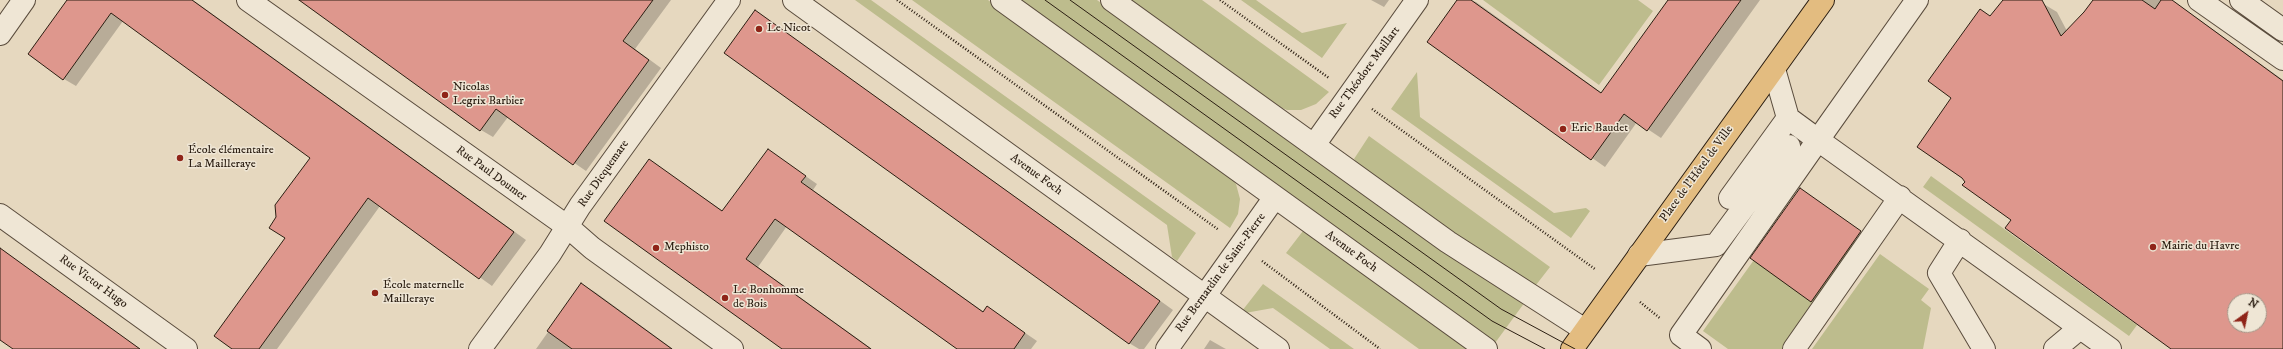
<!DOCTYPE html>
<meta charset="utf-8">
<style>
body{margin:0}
#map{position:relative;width:2283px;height:349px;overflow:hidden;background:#e6d8bf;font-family:"IM FELL DW Pica",serif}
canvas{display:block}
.north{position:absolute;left:2227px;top:293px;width:40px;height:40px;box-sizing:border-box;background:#efe6d5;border:1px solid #a19687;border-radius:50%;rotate:33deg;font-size:11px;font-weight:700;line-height:16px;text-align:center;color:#2b1e12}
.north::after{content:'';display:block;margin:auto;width:14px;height:18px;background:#8f2418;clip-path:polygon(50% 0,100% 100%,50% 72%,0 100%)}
</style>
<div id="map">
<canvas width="2283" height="349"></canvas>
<div class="north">N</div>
</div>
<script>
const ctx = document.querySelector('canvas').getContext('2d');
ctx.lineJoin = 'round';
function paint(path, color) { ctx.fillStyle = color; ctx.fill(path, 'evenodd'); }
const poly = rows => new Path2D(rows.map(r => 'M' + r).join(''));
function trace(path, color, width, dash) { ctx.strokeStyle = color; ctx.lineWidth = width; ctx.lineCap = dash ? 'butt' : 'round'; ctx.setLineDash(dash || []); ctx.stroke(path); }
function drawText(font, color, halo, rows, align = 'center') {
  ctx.font = font + ' "IM FELL DW Pica",serif'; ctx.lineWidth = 3; ctx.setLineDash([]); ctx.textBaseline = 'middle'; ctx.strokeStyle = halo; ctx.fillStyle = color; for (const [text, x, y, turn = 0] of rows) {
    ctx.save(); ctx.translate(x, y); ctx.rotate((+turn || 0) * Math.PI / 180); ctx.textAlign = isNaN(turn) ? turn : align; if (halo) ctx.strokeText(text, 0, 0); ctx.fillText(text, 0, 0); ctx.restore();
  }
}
paint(poly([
 [855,0,871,0,1196,233,1177,261,1172,257,1167,225],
 [912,0,988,0,1227,172,1236,184,1240,199,1238,214,1230,228],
 [1018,0,1097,0,1448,253,1525,302,1495,343],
 [1128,0,1202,0,1329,92,1316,104,1301,110,1287,110,1273,104],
 [1241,0,1256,0,1302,33,1347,23,1322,58],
 [1483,0,1638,0,1653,11,1599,85],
 [1417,72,1420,117,1554,213,1586,208,1590,211,1571,238,1391,109],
 [1369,136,1550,267,1536,285,1450,232,1361,168,1354,159],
 [1931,176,2137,325,2129,336,1923,187],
 [1797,200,1859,244,1783,349,1728,349,1703,331],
 [1303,231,1313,234,1472,349,1419,349,1286,253],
 [1880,254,1929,289,1921,300,1931,308,1923,349,1812,349],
 [1263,284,1354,349,1330,349,1273,308,1245,313,1242,311]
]), '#bdbc8d');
paint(poly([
 [68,0,193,0,526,240,492,286,380,206,277,349,234,349,286,238,312,157,123,21,76,86,64,79],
 [301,0,671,0,635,49,661,68,586,171,508,117,493,137,481,130],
 [1371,0,1389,0,1384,7],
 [1459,0,1471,0,1476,2,1602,93,1669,0,1760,0,1661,138,1637,122,1605,167,1428,42],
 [2004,0,2037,0,2057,12,2067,31,2085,13,2094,0,2172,0,2283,80,2283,349,2174,349,1966,181,1918,147,1952,98,1991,17],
 [2235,301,2259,301,2259,325,2235,325],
 [756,11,1173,310,1144,349,1139,349,1129,343],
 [768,150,817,184,813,190,984,312,987,307,1037,341,1031,349,957,349,787,226,758,267,872,349,784,349,649,160,723,211],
 [1805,192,1865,235,1817,304,1751,258],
 [0,248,140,349,14,349,0,339],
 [582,284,595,292,673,349,536,349],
 [1210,340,1224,348,1226,349,1204,349]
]), '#0003');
const building = poly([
 [67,0,192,0,514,232,479,279,368,198,259,349,232,349,214,336,285,238,269,228,276,217,275,205,310,158,111,13,63,80,28,54,67,0],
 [299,0,653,0,623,41,649,60,573,165,496,109,480,131,299,0],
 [1457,0,1471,0,1601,93,1668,0,1741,0,1647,131,1624,114,1591,160,1427,42,1457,0],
 [2003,0,2042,0,2061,36,2084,12,2093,0,2142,0,2155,9,2161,0,2172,0,2283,81,2283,349,2171,349,2005,228,2011,220,1962,185,1965,182,1962,178,1917,147,1951,98,1928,81,1980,9,1990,16,2003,0],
 [2235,301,2259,301,2259,325,2235,325,2235,301],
 [755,10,1160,301,1129,344,724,53,755,10],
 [768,149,806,176,801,182,983,312,987,306,1025,333,1014,349,957,349,775,219,746,259,871,349,782,349,604,221,649,159,722,211,768,149],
 [1800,188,1861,231,1811,302,1750,258,1800,188],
 [0,248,47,282,140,349,13,349,0,340,0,248],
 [581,283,672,349,572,349,547,331,581,283]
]);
paint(building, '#de978d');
trace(building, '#2b1e12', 1);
const minor = poly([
 [248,0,568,227,592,248,732,349],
 [794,0,1278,349],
 [1002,0,1486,349],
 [1112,0,1448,242,1585,330],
 [2199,0,2283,59],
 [2241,0,2283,30],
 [0,34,24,0],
 [1788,118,1818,140,1917,0],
 [1314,145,1417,0],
 [1730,198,1788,118,1774,69],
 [0,215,186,349],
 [1960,240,1939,273,1984,349],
 [1639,255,1716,245,1789,146],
 [480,349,550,254,580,206,729,0],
 [1167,349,1275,197],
 [1700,349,1681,335,1818,140,2110,349],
 [1794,349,1900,197],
 [2055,349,2080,328]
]);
const major = poly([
 [1572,349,1823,0]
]);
trace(minor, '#5a4c3d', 24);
trace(major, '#2b1e12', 24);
trace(poly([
 [897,0,1219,230],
 [1220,0,1329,78],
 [1372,109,1595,269],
 [1262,261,1380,349],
 [1640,302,1661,319]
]), '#2b1e12', 2.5, [1, 2]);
trace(minor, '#efe6d5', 22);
trace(major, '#e3bc80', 22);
trace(poly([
 [1045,0,1492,321,1545,349],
 [1070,0,1501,309,1575,349]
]), '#2b1e12', 1);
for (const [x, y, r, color] of [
 [759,29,4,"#8f2418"],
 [445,95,4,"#8f2418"],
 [1563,129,4,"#8f2418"],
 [180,158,4,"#8f2418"],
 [2153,247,4,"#8f2418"],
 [656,248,4,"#8f2418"],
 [375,293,4,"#8f2418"],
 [725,298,4,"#8f2418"]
]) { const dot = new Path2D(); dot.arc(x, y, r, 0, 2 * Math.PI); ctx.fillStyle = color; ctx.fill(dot); trace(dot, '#efe6d5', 1.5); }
drawText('12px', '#2b1e12', '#efe6d5', [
 ["Le Nicot",767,29],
 ["Nicolas",453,88],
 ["Legrix Barbier",453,102],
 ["Eric Baudet",1571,129],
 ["École élémentaire",188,151],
 ["La Mailleraye",188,165],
 ["Mairie du Havre",2161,247],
 ["Mephisto",664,248],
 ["École maternelle",383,286],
 ["Mailleraye",383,300],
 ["Le Bonhomme",733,291],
 ["de Bois",733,305]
], 'left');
drawText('12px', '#2b1e12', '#efe6d5', [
 ["Rue Théodore Maillart",1365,73,-54],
 ["Rue Paul Doumer",491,174,36],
 ["Rue Dicquemare",604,174,-55],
 ["Place de l'Hôtel de Ville",1697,174,-54],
 ["Avenue Foch",1036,175,36],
 ["Avenue Foch",1351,252,36],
 ["Rue Bernardin de Saint-Pierre",1221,273,-54],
 ["Rue Victor Hugo",93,282,36]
]);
</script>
